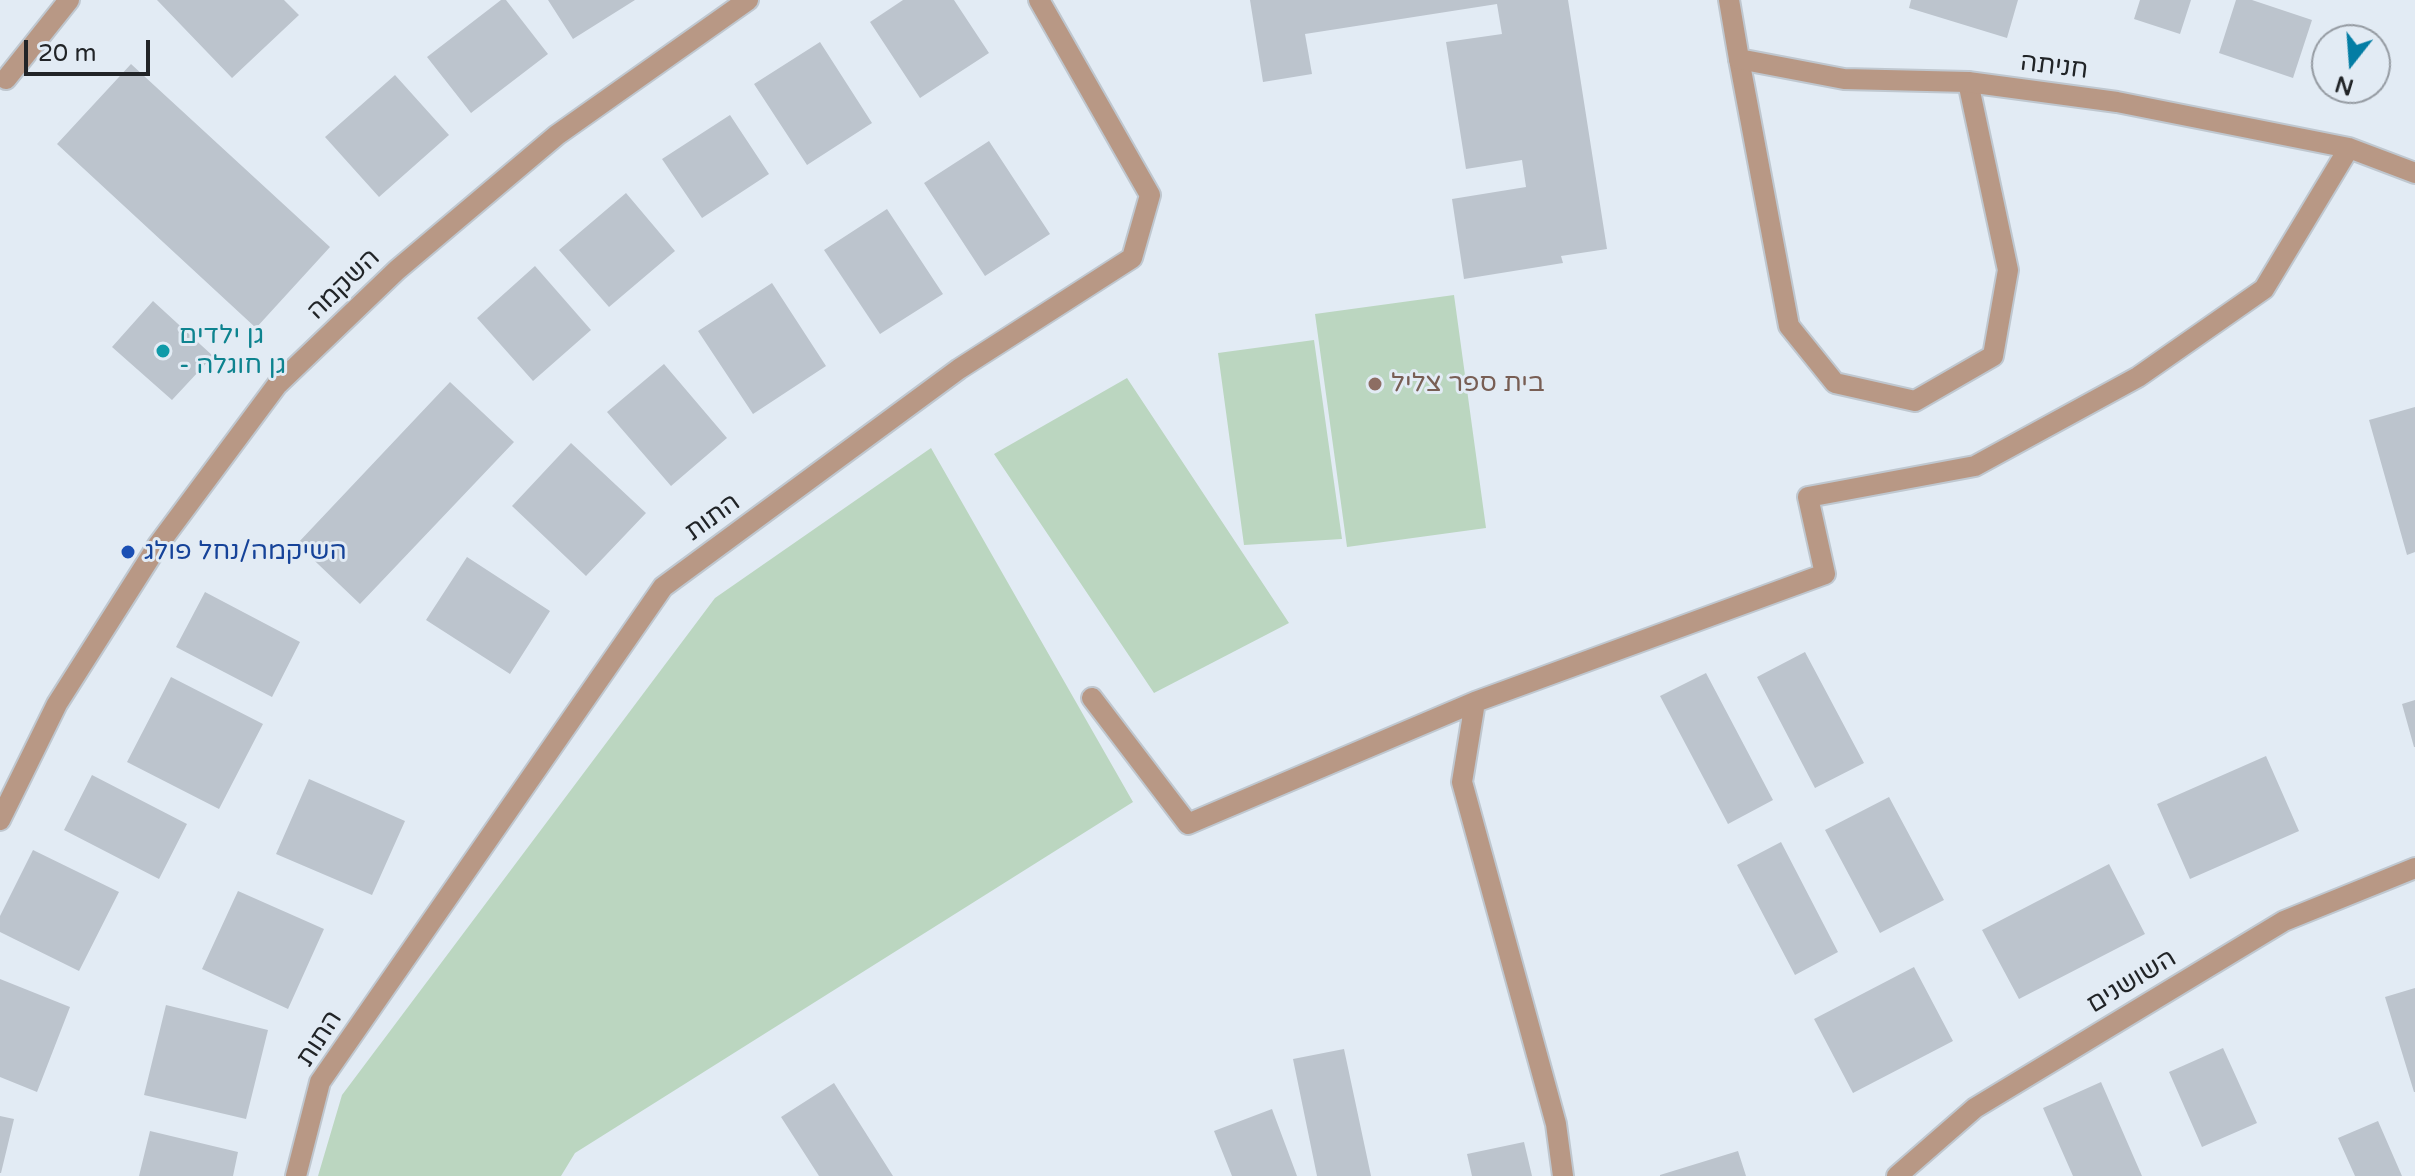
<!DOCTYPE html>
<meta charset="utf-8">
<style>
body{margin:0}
#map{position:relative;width:2415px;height:1176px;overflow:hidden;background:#e2ebf4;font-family:"Varela Round",sans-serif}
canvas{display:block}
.north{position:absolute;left:2311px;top:24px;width:80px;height:80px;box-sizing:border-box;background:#e2ebf4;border:2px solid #959ba2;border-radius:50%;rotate:197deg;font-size:22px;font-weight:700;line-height:32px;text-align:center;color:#212427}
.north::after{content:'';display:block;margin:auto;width:28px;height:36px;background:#037da4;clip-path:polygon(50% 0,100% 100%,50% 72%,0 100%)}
.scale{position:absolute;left:24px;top:40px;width:126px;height:36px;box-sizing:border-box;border:4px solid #212427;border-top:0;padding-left:10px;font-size:24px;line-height:28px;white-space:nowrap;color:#212427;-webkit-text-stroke:6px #e2ebf4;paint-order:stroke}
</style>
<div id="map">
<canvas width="2415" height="1176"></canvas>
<div class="north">N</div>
<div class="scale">20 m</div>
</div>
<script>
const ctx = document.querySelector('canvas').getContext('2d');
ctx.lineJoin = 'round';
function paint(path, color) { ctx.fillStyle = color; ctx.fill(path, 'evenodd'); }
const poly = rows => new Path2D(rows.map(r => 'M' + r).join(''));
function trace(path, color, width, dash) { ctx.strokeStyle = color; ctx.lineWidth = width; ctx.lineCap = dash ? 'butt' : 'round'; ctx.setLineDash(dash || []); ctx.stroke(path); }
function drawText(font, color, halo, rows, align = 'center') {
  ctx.font = font + ' "Varela Round","Noto Sans Hebrew",sans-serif'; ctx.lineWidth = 6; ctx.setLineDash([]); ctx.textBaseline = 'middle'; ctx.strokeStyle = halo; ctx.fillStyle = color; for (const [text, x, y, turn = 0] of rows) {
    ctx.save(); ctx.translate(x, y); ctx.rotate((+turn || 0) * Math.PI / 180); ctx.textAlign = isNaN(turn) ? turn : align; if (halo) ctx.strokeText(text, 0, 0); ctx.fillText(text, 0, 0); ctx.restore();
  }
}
paint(poly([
 [1454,295,1486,528,1347,547,1315,314],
 [1314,340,1342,539,1244,545,1218,353],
 [1127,378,1289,623,1154,693,994,454],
 [931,448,1133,802,575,1153,561,1176,318,1176,342,1095,715,598]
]), '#bbd6c0');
paint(poly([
 [157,0,284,0,299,15,232,78],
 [501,0,506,0,548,54,471,113,427,57],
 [548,0,635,0,573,39],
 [903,0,954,0,989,53,920,98,870,22],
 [1250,0,1568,0,1607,249,1561,256,1563,263,1464,279,1452,199,1526,187,1522,160,1466,169,1446,42,1502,34,1497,4,1305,34,1312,74,1263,82],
 [1911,0,2018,0,2007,38,1909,8],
 [2140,0,2191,0,2180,34,2134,19],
 [2236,0,2252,0,2312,20,2293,78,2219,53],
 [820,42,872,123,807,165,754,84],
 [131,64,330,247,256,328,57,144],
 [395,75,449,135,379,197,325,137],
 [730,115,769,174,702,218,662,159],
 [989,141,1050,234,985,276,924,183],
 [626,193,675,251,609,307,559,250],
 [887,209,943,294,880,334,824,250],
 [535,266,591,330,533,381,477,318],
 [772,283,826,366,753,414,698,331],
 [153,301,213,356,172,400,112,347],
 [664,364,727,438,671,486,607,412],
 [450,382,514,442,360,604,297,544],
 [2415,407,2415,552,2407,555,2369,420],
 [571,443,646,513,586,576,512,506],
 [467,557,550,611,510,674,426,620],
 [205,592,300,642,272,697,176,647],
 [1805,652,1864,763,1815,788,1757,677],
 [1706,673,1773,800,1728,824,1660,696],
 [171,677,263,724,219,809,127,762],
 [2415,700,2415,747,2414,747,2402,704],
 [2266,756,2299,831,2190,879,2157,804],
 [92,775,187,824,159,879,64,830],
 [309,779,405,821,372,895,276,854],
 [1889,797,1944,900,1880,933,1825,830],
 [1781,842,1838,952,1795,975,1737,865],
 [33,850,119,892,79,971,0,932,0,916],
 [2109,864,2145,934,2019,999,1982,930],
 [238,891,324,929,288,1009,202,969],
 [1914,967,1953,1041,1853,1093,1814,1019],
 [0,979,70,1007,37,1092,0,1077],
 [2415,988,2415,1092,2414,1092,2385,997],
 [166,1005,268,1030,246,1119,144,1095],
 [2223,1048,2257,1123,2202,1147,2169,1072],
 [1344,1049,1371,1176,1317,1176,1293,1059],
 [2101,1082,2142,1176,2073,1176,2043,1108],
 [834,1083,893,1176,819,1176,781,1117],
 [1272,1109,1297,1176,1232,1176,1214,1131],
 [0,1116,14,1119,1,1173,0,1173],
 [2378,1121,2402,1176,2355,1176,2338,1138],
 [150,1131,238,1152,233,1176,139,1176],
 [1524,1142,1532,1176,1472,1176,1467,1154],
 [1738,1151,1746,1176,1660,1176,1660,1175]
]), '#bcc4cd');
const lane = poly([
 [1739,59,1789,326,1835,383,1915,401,1993,356,2008,270,1968,82]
]);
const street = poly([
 [1729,0,1739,59,1844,79,1968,82,2117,102,2349,148,2415,173],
 [6,79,69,0],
 [1092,698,1188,824,1475,702,1825,574,1808,497,1975,466,2138,377,2264,289,2349,148],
 [1475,702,1462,782,1556,1124,1563,1176],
 [0,820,57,704,158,545,277,385,397,270,557,135,748,0],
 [296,1176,320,1082,663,587,959,369,1132,258,1150,195,1039,0],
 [1897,1176,1975,1108,2284,921,2415,868]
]);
trace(lane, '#bfc7cf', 24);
trace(street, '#bfc7cf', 24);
trace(lane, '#b89885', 20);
trace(street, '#b89885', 20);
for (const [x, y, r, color] of [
 [163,351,8,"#0f9aa8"],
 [1375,384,8,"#8d6e63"],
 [128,552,8,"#1a4fb4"]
]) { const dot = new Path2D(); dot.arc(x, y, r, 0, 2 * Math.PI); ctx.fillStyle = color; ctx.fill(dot); trace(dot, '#e2ebf4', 3); }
drawText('26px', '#212427', '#e2ebf4', [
 ["חניתה",2054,67,7],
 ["השקמה",344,285,-44],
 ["התות",713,518,-36],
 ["השושנים",2132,982,-31],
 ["התות",320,1039,-57]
]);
drawText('26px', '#0d838f', '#e2ebf4', [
 ["גן ילדים",179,336],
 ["- גן חוגלה",179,366]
], 'left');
drawText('26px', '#785e54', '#e2ebf4', [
 ["בית ספר צליל",1391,384]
], 'left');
drawText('26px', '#164399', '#e2ebf4', [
 ["השיקמה/נחל פולג",144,552]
], 'left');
</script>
